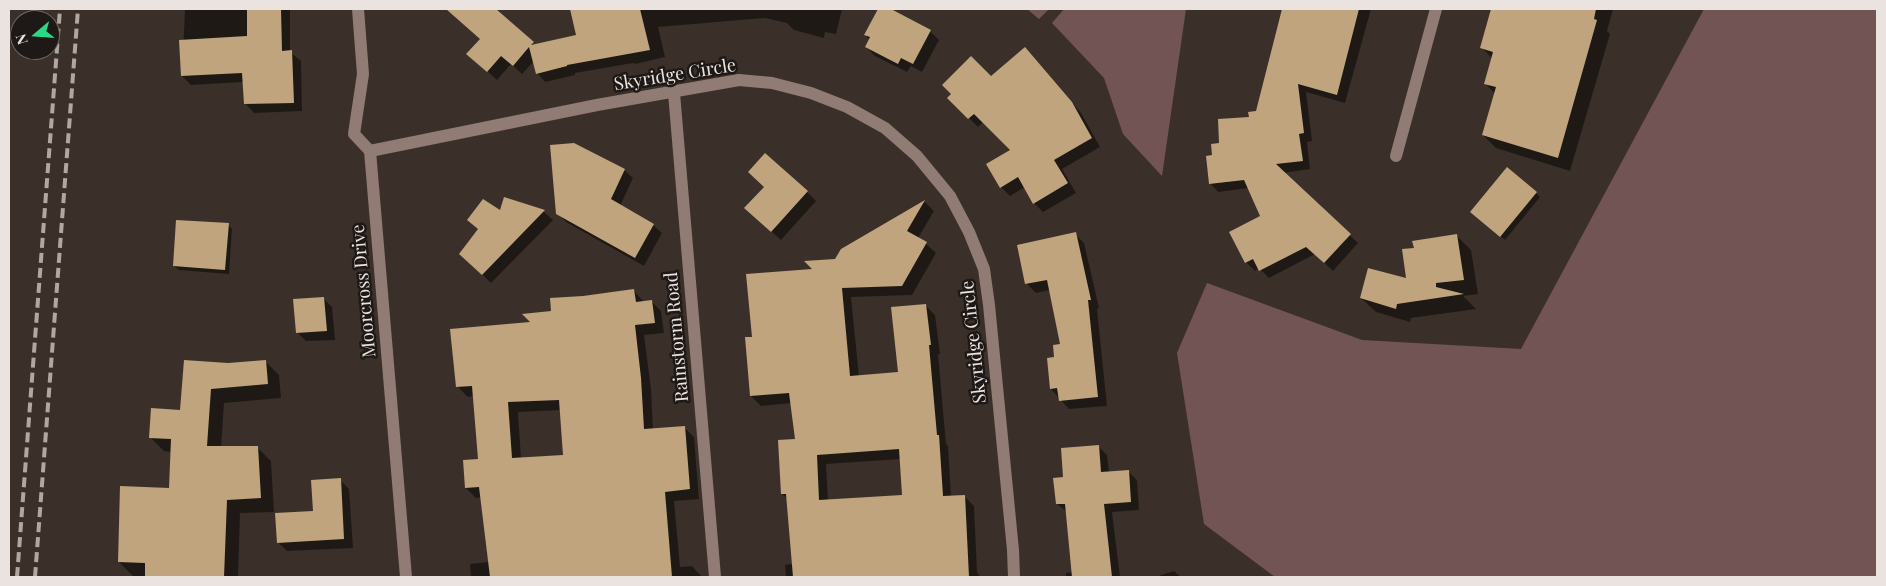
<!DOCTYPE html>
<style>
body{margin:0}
#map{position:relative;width:1886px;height:586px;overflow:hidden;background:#3b3029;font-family:"Playfair Display",serif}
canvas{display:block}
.frame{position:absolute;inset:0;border:10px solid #eae3df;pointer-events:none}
.north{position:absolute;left:10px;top:10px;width:50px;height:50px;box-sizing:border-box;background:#1e1916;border:1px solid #706a66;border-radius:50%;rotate:252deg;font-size:14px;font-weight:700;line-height:20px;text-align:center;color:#eae3df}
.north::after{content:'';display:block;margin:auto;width:18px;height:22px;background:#2dd884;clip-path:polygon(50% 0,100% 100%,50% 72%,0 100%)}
</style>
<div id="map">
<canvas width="1886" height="586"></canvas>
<div class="frame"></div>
<div class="north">N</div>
</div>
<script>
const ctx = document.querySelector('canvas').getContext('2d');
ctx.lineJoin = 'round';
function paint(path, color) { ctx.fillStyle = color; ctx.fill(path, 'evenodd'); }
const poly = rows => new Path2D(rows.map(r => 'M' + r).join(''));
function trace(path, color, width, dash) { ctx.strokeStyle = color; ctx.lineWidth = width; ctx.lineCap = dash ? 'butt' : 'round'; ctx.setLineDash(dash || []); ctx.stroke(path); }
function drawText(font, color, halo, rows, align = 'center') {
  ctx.font = font + ' "Playfair Display",serif'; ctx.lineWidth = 5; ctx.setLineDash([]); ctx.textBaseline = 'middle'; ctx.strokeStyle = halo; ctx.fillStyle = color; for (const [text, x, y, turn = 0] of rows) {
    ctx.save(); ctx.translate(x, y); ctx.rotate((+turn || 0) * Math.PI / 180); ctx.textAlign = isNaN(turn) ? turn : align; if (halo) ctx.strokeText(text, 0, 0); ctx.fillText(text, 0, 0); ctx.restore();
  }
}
paint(poly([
 [1027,9,1049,9,1039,19],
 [1064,9,1186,9,1162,176,1123,134,1104,78,1052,23],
 [1704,9,1877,9,1877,577,1275,577,1204,524,1177,353,1207,283,1362,340,1521,349]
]), '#735455');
paint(poly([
 [185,9,290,9,290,52,301,61,302,111,254,113,245,103,244,82,191,85,182,76],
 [465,9,494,9,536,46,577,36,572,9,842,9,836,34,825,32,824,38,794,30,787,23,765,18,658,27,665,57,635,64,633,63,575,73,575,75,545,82,537,73,534,61,522,74,511,64,497,80,477,62,481,39,457,17],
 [879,9,888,9,930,31,939,40,922,72,911,66,907,72,875,56,866,47,870,40,865,35],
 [1284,9,1371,9,1345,103,1306,92,1312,141,1307,142,1310,169,1283,173,1358,243,1333,271,1315,254,1269,278,1259,268,1255,271,1246,262,1262,216,1249,188,1218,192,1210,183,1213,156,1220,144,1257,112],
 [1492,9,1613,9,1607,31,1610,34,1570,171,1496,148,1483,135,1495,94,1486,84,1492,58,1482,48],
 [1034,58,1081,113,1100,147,1062,169,1076,193,1043,212,1034,203,1025,187,1010,196,1001,187,988,165,1012,151,983,122,978,127,949,98],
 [624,170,633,178,620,206,653,225,662,233,644,266,566,222,557,213],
 [765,187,807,192,816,201,781,240,755,217],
 [1536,193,1540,197,1505,240,1476,216],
 [505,198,544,212,553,220,491,283,461,254,479,230,468,220,500,212],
 [925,202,934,211,918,238,926,244,936,253,912,295,851,297,859,377,899,373,925,305,935,315,940,354,938,354,946,444,948,446,951,497,964,496,974,506,977,572,980,577,786,577,785,565,793,564,788,499,782,494,797,440,792,403,761,406,751,396,753,338,814,270,836,260,842,250],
 [901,459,903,496,828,501,826,464],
 [228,225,232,229,229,274,179,270,174,266],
 [1075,234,1084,243,1099,308,1097,309,1107,406,1069,409,1051,389,1056,359,1062,345,1050,290,1036,293,1027,284,1018,246],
 [1457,236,1471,250,1478,294,1463,296,1476,309,1411,318,1410,322,1376,312,1361,298,1407,280],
 [634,291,644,302,651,301,661,311,664,333,644,335,651,389,653,430,684,427,694,437,699,499,674,501,680,567,692,566,702,577,471,577,470,564,489,562,481,497,476,498,466,488,480,460,474,396,468,397,458,387,533,323,553,312],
 [561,410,564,456,521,459,518,412],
 [323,298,332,307,335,340,306,341,297,332],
 [265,361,279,375,281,398,224,403,221,448,258,448,271,461,274,512,240,513,238,577,146,577,133,576,119,562,170,489,171,452,164,451,150,437,181,411,228,364],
 [1098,446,1107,455,1109,472,1128,471,1137,480,1139,510,1112,512,1120,577,1066,577,1066,573,1073,572,1067,512,1057,504,1065,478],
 [340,480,349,489,353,548,287,551,278,542,314,513],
 [1174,571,1181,577,1155,577]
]), '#0007');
paint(poly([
 [247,9,281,9,282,51,292,50,294,103,244,104,242,73,181,76,179,40,247,36],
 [446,9,496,9,534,42,531,45,576,35,570,9,640,9,650,50,567,65,567,66,536,74,529,47,513,66,501,56,487,72,466,54,480,39],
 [878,9,891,9,931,30,913,64,901,58,898,64,865,47,870,37,864,35],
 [1282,9,1359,9,1337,95,1298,84,1304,133,1299,134,1303,161,1276,164,1351,234,1324,263,1306,247,1259,271,1253,259,1245,263,1229,232,1260,216,1244,180,1209,184,1206,156,1212,155,1211,144,1219,143,1218,119,1249,117,1248,112,1256,111],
 [1491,9,1596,9,1594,19,1597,20,1558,158,1482,135,1496,87,1484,84,1493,52,1480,48],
 [1025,47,1072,102,1092,138,1054,160,1068,183,1033,204,1018,177,1000,188,986,164,1010,150,974,114,968,119,947,98,951,94,942,85,971,56,991,76],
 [574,143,625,169,611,199,654,224,635,258,556,214,550,145],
 [765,153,808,191,771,232,744,208,764,187,748,172],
 [1507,167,1537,192,1500,237,1470,212],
 [504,197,545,210,482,275,459,254,478,229,467,220,483,199,500,210],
 [925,200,907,231,927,242,902,286,842,288,850,376,898,372,891,307,926,304,931,345,929,345,937,435,939,435,943,496,965,495,969,577,793,577,786,494,781,494,778,440,795,439,789,393,750,396,745,337,752,337,746,274,812,269,804,261,835,259,841,249],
 [899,449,902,495,819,500,817,455],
 [176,220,229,223,225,270,173,266],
 [1076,232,1091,300,1088,300,1098,397,1059,401,1057,388,1050,389,1047,358,1054,357,1053,345,1060,344,1047,280,1025,284,1017,245],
 [1457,234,1464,280,1436,283,1436,287,1464,294,1397,304,1396,309,1360,298,1368,268,1406,278,1402,249,1414,248,1412,241],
 [634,289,636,302,652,300,655,323,635,325,641,378,644,429,685,426,690,489,665,492,672,577,490,577,479,487,465,488,463,460,478,459,472,386,456,387,450,329,530,322,522,314,551,311,550,298,583,296],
 [559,400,563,455,512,458,508,402],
 [324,297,327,331,296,333,293,299],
 [184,360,228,363,266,360,268,384,211,389,207,446,258,446,261,498,227,500,224,577,145,577,145,563,118,562,120,486,169,488,171,439,149,438,151,408,180,410],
 [1099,445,1101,472,1129,470,1131,502,1104,504,1112,577,1072,577,1065,504,1056,504,1053,478,1063,477,1061,448],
 [341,478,344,539,277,543,275,513,313,511,311,480]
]), '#bfa47d');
trace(poly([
 [358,9,363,74,354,134,370,151,406,577],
 [674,93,715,577],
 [370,151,597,105,739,80,772,83,811,93,847,107,885,128,917,156,950,196,969,232,984,269,989,305,1013,550,1014,577],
 [1396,156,1436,9]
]), '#917b75', 12);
trace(poly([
 [17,577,60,9],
 [35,577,78,9]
]), '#b0a7a2', 4, [10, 5]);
drawText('18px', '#eae3df', '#1e1916', [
 ["Skyridge Circle",675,75,-9],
 ["Moorcross Drive",364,291,-95],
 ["Rainstorm Road",677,337,-95],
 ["Skyridge Circle",974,342,-96]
]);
</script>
